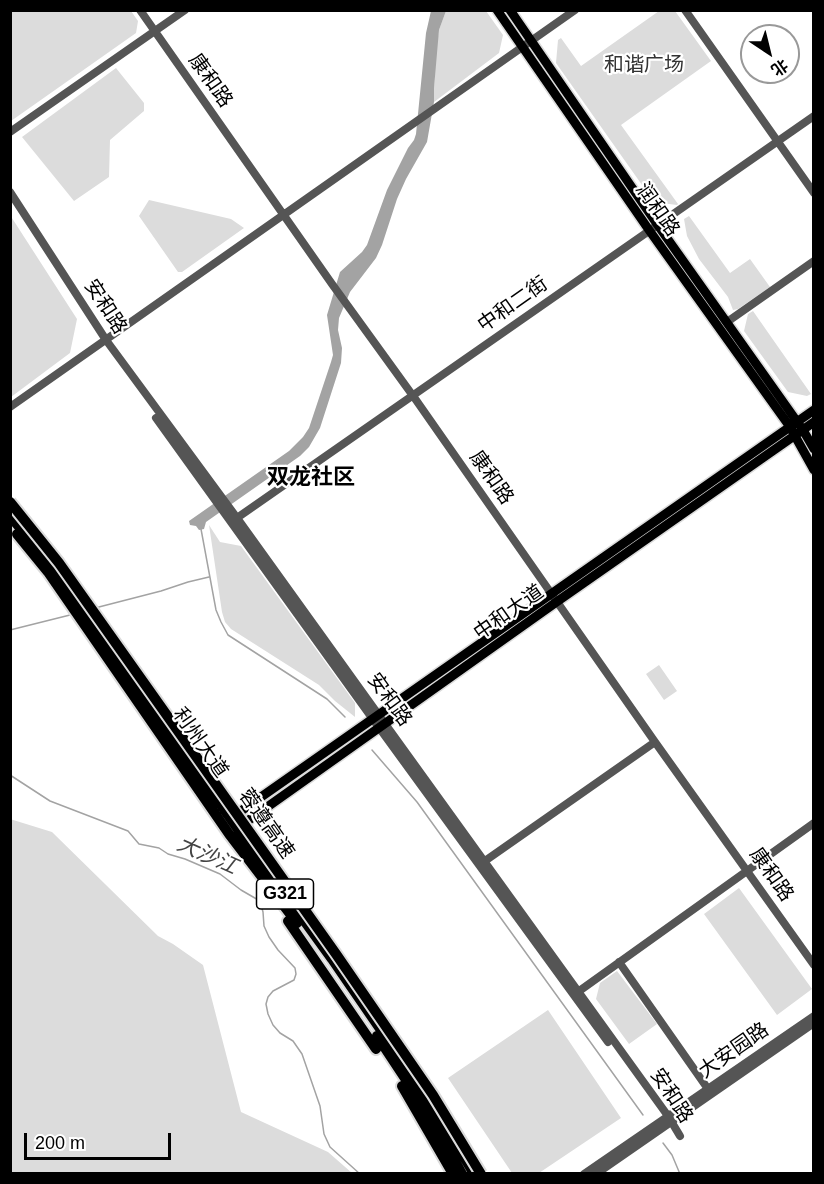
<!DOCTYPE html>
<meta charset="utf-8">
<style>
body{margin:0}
#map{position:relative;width:824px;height:1184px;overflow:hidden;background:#fff;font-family:Helvetica,"Noto Sans SC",sans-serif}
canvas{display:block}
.frame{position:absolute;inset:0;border:12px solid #000;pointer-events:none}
.north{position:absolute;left:740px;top:24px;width:60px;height:60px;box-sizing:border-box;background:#fff;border:2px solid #999;border-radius:50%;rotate:145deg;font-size:16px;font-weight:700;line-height:24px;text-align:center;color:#000}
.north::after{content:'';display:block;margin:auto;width:21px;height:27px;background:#000;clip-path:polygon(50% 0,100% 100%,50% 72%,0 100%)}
.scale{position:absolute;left:24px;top:1133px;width:147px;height:27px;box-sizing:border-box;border:3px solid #000;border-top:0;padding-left:8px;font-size:18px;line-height:21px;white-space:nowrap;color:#000;-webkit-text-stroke:4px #fff;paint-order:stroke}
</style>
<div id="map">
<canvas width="824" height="1184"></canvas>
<div class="frame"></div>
<div class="north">北</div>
<div class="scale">200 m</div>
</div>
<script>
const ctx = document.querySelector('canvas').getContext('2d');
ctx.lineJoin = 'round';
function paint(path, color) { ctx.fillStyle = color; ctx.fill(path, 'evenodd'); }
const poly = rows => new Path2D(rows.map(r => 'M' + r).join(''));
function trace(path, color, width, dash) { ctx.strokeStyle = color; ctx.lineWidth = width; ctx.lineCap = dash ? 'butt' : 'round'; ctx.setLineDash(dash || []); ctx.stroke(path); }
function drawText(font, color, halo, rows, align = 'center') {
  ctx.font = font + ' Helvetica,"Noto Sans SC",sans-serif'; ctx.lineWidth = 4.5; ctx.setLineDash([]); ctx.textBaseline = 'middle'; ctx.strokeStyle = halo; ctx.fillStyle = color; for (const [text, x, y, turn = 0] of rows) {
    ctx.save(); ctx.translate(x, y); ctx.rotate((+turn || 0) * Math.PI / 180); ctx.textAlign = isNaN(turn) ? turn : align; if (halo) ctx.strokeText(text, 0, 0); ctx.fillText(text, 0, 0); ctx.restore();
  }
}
paint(poly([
 [11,10,131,11,138,21,136,33,11,121],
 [446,11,486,11,503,35,499,53,434,102,434,88,436,50,439,30],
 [659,11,675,11,711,61,621,125,678,204,677,205,654,202,556,63,558,40,561,38,581,66],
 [116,68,144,103,144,111,110,140,109,177,74,201,22,137],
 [149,200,231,219,244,228,182,272,178,272,139,216],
 [10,215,77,319,70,353,11,397],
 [689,216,730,273,750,259,770,287,738,309,733,310,728,297,699,259,687,236,684,219],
 [753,311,811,394,807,396,788,392,744,331,748,314],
 [209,525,220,542,241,546,355,703,355,717,335,701,319,685,231,629,225,622,222,612],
 [659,665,677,691,664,700,646,674],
 [10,819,52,832,158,936,173,944,203,965,241,1112,328,1152,352,1173,11,1173],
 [739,888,812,989,777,1015,704,914],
 [617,971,657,1024,629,1044,596,999,600,983],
 [548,1010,621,1118,539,1173,512,1173,448,1078]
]), '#dcdcdc');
paint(poly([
 [431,11,446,11,439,30,434,88,434,102,427,142,406,179,397,199,382,245,376,258,350,292,339,318,338,330,342,348,341,363,320,428,309,447,300,456,206,522,204,529,199,530,196,526,190,525,189,521,289,451,303,437,309,428,331,362,333,355,327,315,340,272,362,252,367,245,387,190,408,148,414,140,416,134,426,33]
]), '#a3a3a3');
trace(poly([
 [201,529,216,610,221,622,228,635,327,699,345,717],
 [95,608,161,591,188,582,209,577],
 [10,630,70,615],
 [372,750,417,802,643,1115],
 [10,775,50,801,128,831,139,844,159,848,168,854,185,859,220,874,241,890,260,901,263,912,264,926,269,937,278,950,295,968,296,974,294,980,273,991,268,997,266,1004,268,1014,273,1025,280,1033,293,1041,302,1054,320,1106,324,1134,330,1147,360,1174],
 [663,1143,672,1155,680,1174]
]), '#a3a3a3', 1.5);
const major = poly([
 [497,10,649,230,790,427,814,470],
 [510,10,657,224,803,430,814,449],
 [231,818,814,410],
 [239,827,555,603,814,422]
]);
const highway = poly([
 [10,516,54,568,91,618,237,828,332,959,440,1116,474,1174],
 [17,534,48,572,229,834,297,923],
 [288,921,376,1049],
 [377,1036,430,1116,462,1174],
 [402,1086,453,1174]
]);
trace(major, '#dbdbdb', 12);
trace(highway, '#dbdbdb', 14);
trace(poly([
 [140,10,332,284,416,400,655,742,814,965],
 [685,10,814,193],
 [10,132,185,10],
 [10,192,106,340,240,522,378,714,668,1116,680,1136],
 [727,322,814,261],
 [10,407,575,10],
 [156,418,372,718,608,1042],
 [234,520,814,116],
 [482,863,655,742],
 [619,962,708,1089],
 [575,994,814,823],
 [584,1174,814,1016],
 [596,1174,814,1023]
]), '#555', 8);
trace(major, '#000', 9);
trace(highway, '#000', 10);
const highwayBridge = poly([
 [10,502,59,563,336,954,433,1095,481,1174]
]);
trace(highwayBridge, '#dbdbdb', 14, []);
trace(highwayBridge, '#000', 10);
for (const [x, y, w] of [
 [285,894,57]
]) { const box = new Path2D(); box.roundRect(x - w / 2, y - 15, w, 30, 4.5); ctx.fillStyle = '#fff'; ctx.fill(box); trace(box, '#000', 1.5); }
drawText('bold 18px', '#000', null, [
 ["G321",285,894]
]);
drawText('20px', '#333', '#fff', [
 ["和谐广场",644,65]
]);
drawText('20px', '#000', '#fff', [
 ["康和路",210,81,55],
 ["润和路",657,210,55],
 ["中和二街",513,305,-35],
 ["安和路",105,307,57],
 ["康和路",491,478,55],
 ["中和大道",509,613,-35],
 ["安和路",389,700,54],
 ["利州大道",200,743,55],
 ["蓉遵高速",266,824,55],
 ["康和路",771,875,55],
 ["大安园路",734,1051,-35],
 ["安和路",671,1096,57]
]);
drawText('italic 21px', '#444', '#fff', [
 ["大沙江",207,856,24]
]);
drawText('bold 22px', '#000', '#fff', [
 ["双龙社区",311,478]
]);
</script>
